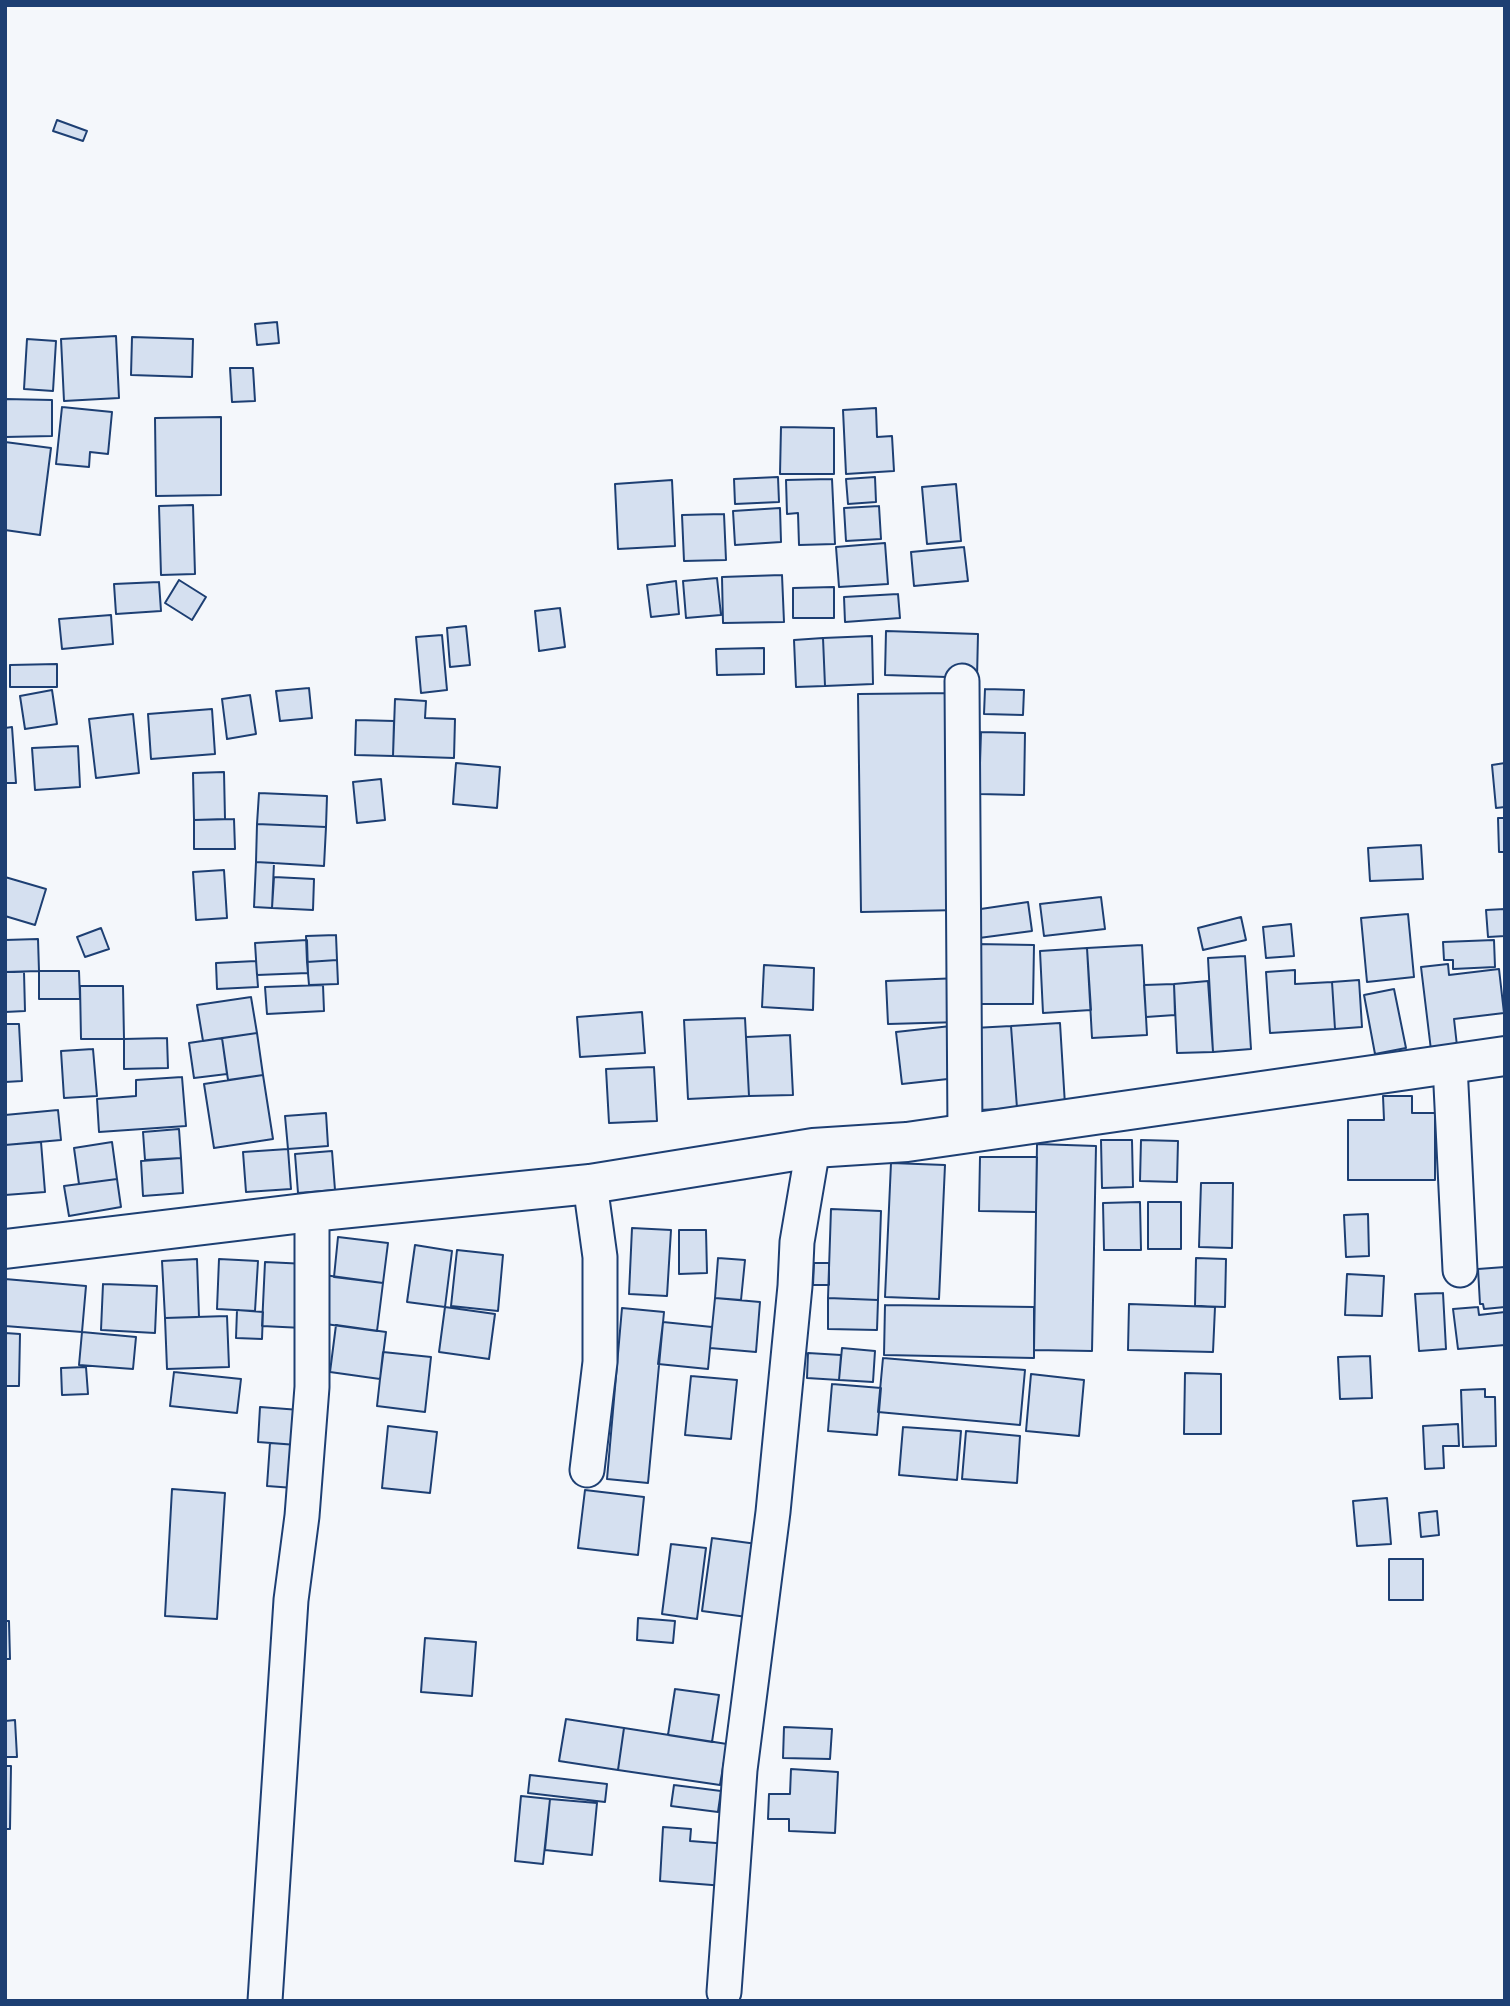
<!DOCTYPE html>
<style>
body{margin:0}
#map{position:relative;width:1510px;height:2006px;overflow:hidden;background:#f4f7fb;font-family:Rubik,sans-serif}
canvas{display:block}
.frame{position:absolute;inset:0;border:7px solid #1d3f73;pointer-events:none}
</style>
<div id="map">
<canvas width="1510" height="2006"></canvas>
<div class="frame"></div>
</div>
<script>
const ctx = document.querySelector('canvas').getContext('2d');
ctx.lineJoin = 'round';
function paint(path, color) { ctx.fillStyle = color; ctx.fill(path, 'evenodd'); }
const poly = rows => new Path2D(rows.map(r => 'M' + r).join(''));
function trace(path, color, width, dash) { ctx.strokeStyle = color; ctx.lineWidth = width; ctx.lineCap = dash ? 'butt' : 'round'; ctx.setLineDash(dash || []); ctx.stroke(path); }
const building = poly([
 [57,120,87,131,83,141,53,131,57,120],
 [277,322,279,343,257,345,255,324,277,322],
 [116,336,119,398,64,401,61,339,116,336],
 [132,337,193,339,192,377,131,375,132,337],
 [27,339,56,341,53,391,24,389,27,339],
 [230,368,253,368,255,401,232,402,230,368],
 [5,399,52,400,52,436,5,437,5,399],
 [62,407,112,412,108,454,90,452,89,467,56,464,62,407],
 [876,408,877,437,892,436,894,471,846,474,843,410,876,408],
 [221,417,221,495,156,496,155,418,221,417],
 [781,427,834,428,834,474,780,474,781,427],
 [5,442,51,448,40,535,5,530,5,442],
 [778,477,779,502,735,504,734,479,778,477],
 [875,477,876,502,848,504,846,479,875,477],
 [832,479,835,544,799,545,798,513,787,514,786,480,832,479],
 [672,480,675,546,618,549,615,484,672,480],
 [956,484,961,541,927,544,922,487,956,484],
 [193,505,195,574,161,575,159,506,193,505],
 [879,506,881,539,846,541,844,508,879,506],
 [780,508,781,542,735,545,733,511,780,508],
 [724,514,726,560,684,561,682,515,724,514],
 [885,543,888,584,839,587,836,547,885,543],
 [964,547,968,581,914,586,911,552,964,547],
 [782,575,784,622,723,623,722,577,782,575],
 [717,578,721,615,686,618,683,581,717,578],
 [179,580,206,597,192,620,165,603,179,580],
 [676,581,679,614,651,617,647,585,676,581],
 [159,582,161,611,116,614,114,584,159,582],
 [834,587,834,618,793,618,793,588,834,587],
 [898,594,900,618,845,622,844,597,898,594],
 [560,608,565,647,539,651,535,611,560,608],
 [111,615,113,644,62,649,59,619,111,615],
 [466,626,470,665,450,667,447,628,466,626],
 [886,631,978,634,977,678,885,675,886,631],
 [442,635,447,690,421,693,416,637,442,635],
 [872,636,873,684,825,686,823,638,872,636],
 [823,638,825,686,796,687,794,640,823,638],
 [764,648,764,674,717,675,716,649,764,648],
 [57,664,57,687,10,687,10,665,57,664],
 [309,688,312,718,280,721,276,691,309,688],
 [985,689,1024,690,1023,715,984,714,985,689],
 [52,690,57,724,25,729,20,696,52,690],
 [956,693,960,910,861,912,858,694,956,693],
 [250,695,256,734,227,739,222,699,250,695],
 [395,699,426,701,425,718,455,719,454,758,393,756,395,699],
 [212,709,215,754,151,759,148,714,212,709],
 [133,714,139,773,96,778,89,719,133,714],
 [356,720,394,721,393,756,355,755,356,720],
 [12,727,16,783,5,783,5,728,12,727],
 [981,732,1025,733,1024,795,979,794,981,732],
 [78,746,80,787,35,790,32,748,78,746],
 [456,763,500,767,497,808,453,804,456,763],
 [1505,763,1505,807,1496,808,1492,765,1505,763],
 [224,772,225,819,194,820,193,773,224,772],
 [381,779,385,820,357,823,353,782,381,779],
 [259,793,327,796,326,827,257,824,259,793],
 [1498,818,1505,818,1505,852,1499,852,1498,818],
 [234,819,235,849,194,849,194,820,234,819],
 [257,824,326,827,324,866,256,862,257,824],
 [1421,845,1423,879,1370,881,1368,848,1421,845],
 [256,862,274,863,272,908,254,907,256,862],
 [224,870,227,918,196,920,193,872,224,870],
 [5,877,46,889,35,925,5,916,5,877],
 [274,877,314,879,313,910,272,908,274,877],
 [1101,897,1105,929,1044,936,1040,904,1101,897],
 [1028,902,1032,931,979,938,974,910,1028,902],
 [1505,909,1505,936,1488,937,1486,910,1505,909],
 [1408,914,1414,977,1367,982,1361,918,1408,914],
 [1241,917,1246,940,1203,950,1198,928,1241,917],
 [1291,924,1294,956,1266,958,1263,927,1291,924],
 [101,928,109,949,85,957,77,937,101,928],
 [336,935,337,960,307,962,306,936,336,935],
 [38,939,39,971,5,972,5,940,38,939],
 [307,940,308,973,257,975,255,943,307,940],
 [1494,940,1495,967,1453,969,1453,960,1444,960,1443,942,1494,940],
 [976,944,1034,945,1033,1004,976,1004,976,944],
 [1142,945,1147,1035,1092,1038,1087,948,1142,945],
 [1087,948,1091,1010,1043,1013,1040,951,1087,948],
 [1245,956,1251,1049,1213,1052,1208,958,1245,956],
 [337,960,338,984,309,985,307,962,337,960],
 [256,961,258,987,217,989,216,963,256,961],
 [1448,964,1449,975,1499,969,1504,1013,1454,1019,1457,1046,1431,1050,1421,967,1448,964],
 [764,965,814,968,813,1010,762,1007,764,965],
 [1295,970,1295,984,1332,982,1335,1029,1270,1033,1266,972,1295,970],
 [39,971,79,971,80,999,39,999,39,971],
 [5,972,24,972,25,1011,5,1012,5,972],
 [960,978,961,1022,888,1024,886,981,960,978],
 [1359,980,1362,1027,1335,1029,1332,982,1359,980],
 [1208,981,1213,1052,1177,1053,1174,984,1208,981],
 [1174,984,1175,1015,1146,1017,1144,985,1174,984],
 [323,985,324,1011,267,1014,265,987,323,985],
 [80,986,123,986,124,1039,81,1039,80,986],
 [1394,989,1406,1048,1375,1054,1364,995,1394,989],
 [251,997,257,1033,203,1041,197,1005,251,997],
 [642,1012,645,1053,580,1057,577,1017,642,1012],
 [745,1018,749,1096,688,1099,684,1020,745,1018],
 [1060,1023,1065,1105,1017,1108,1011,1026,1060,1023],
 [5,1024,19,1024,22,1081,5,1082,5,1024],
 [951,1026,957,1078,902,1084,896,1032,951,1026],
 [1011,1026,1017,1108,980,1110,974,1028,1011,1026],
 [257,1033,263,1075,228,1080,222,1038,257,1033],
 [790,1035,793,1095,749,1096,746,1037,790,1035],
 [167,1038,168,1068,124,1069,124,1039,167,1038],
 [222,1038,227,1074,194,1078,189,1043,222,1038],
 [93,1049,97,1096,64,1098,61,1051,93,1049],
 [654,1067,657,1121,609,1123,606,1069,654,1067],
 [263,1075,273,1139,214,1148,204,1084,263,1075],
 [182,1077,186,1126,99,1132,97,1099,136,1096,136,1080,182,1077],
 [1383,1096,1412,1096,1412,1113,1435,1113,1435,1180,1348,1180,1348,1120,1384,1120,1383,1096],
 [58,1110,61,1140,5,1145,5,1115,58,1110],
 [326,1113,328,1146,288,1149,285,1116,326,1113],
 [179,1129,181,1158,145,1160,143,1132,179,1129],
 [1101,1140,1132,1140,1133,1187,1102,1188,1101,1140],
 [1141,1140,1178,1141,1177,1182,1140,1181,1141,1140],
 [41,1142,45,1192,5,1195,5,1145,41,1142],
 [112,1142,117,1179,79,1184,74,1148,112,1142],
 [1037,1144,1096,1146,1092,1351,1034,1350,1037,1144],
 [288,1149,291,1189,246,1192,243,1152,288,1149],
 [332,1151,335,1190,298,1193,295,1154,332,1151],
 [980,1157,1037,1157,1036,1212,979,1211,980,1157],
 [181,1158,183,1193,143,1196,141,1161,181,1158],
 [891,1163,945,1165,939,1299,885,1297,891,1163],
 [117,1179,121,1207,69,1216,64,1186,117,1179],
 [1201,1183,1233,1183,1232,1248,1199,1247,1201,1183],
 [1140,1202,1141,1250,1104,1250,1103,1203,1140,1202],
 [1148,1202,1181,1202,1181,1249,1148,1249,1148,1202],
 [831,1209,881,1211,878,1300,828,1298,831,1209],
 [1368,1214,1369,1256,1346,1257,1344,1215,1368,1214],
 [632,1228,671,1230,667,1296,629,1294,632,1228],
 [679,1230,706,1230,707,1273,679,1274,679,1230],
 [338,1237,388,1243,383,1283,334,1277,338,1237],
 [415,1245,452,1251,445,1307,407,1302,415,1245],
 [457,1250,503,1255,498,1311,451,1306,457,1250],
 [718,1258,745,1260,741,1300,715,1298,718,1258],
 [1196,1258,1226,1259,1225,1307,1195,1306,1196,1258],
 [197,1259,199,1317,165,1318,162,1261,197,1259],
 [219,1259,258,1261,255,1311,217,1309,219,1259],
 [265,1262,307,1264,303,1328,262,1326,265,1262],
 [814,1263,829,1263,829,1285,813,1285,814,1263],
 [1505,1267,1505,1307,1484,1309,1483,1304,1480,1304,1478,1269,1505,1267],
 [1347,1274,1384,1276,1382,1316,1345,1315,1347,1274],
 [324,1275,383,1283,377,1331,318,1323,324,1275],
 [5,1279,86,1286,82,1332,5,1326,5,1279],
 [103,1284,157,1286,155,1333,101,1330,103,1284],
 [1443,1293,1446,1349,1419,1351,1415,1294,1443,1293],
 [715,1298,760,1302,756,1352,710,1348,715,1298],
 [828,1298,878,1300,877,1330,828,1329,828,1298],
 [1129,1304,1215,1307,1213,1352,1128,1350,1129,1304],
 [885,1305,1034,1307,1034,1358,884,1355,885,1305],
 [445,1307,495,1314,489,1359,439,1352,445,1307],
 [1478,1307,1479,1315,1505,1312,1505,1345,1458,1349,1453,1309,1478,1307],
 [622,1308,664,1312,648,1483,607,1479,622,1308],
 [237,1310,263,1312,262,1339,236,1338,237,1310],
 [227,1316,229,1367,167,1369,165,1318,227,1316],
 [663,1322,712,1327,708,1369,658,1364,663,1322],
 [336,1325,386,1332,380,1379,330,1372,336,1325],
 [82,1332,136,1337,133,1369,79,1365,82,1332],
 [5,1333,20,1334,19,1386,5,1386,5,1333],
 [842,1348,875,1351,873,1382,839,1380,842,1348],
 [383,1352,431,1357,425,1412,377,1406,383,1352],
 [808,1353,841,1355,839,1380,807,1378,808,1353],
 [1370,1356,1372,1398,1340,1399,1338,1357,1370,1356],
 [883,1358,1025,1370,1020,1425,878,1412,883,1358],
 [86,1367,88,1394,62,1395,61,1368,86,1367],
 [174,1372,241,1379,237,1413,170,1406,174,1372],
 [1185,1373,1221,1374,1221,1434,1184,1434,1185,1373],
 [1031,1374,1084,1380,1079,1436,1026,1431,1031,1374],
 [691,1376,737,1380,731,1439,685,1435,691,1376],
 [832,1384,881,1388,877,1435,828,1431,832,1384],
 [1485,1389,1485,1397,1495,1397,1496,1446,1463,1447,1461,1390,1485,1389],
 [260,1407,300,1410,297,1445,258,1442,260,1407],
 [1458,1424,1459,1446,1443,1446,1444,1468,1425,1469,1423,1426,1458,1424],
 [388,1426,437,1432,430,1493,382,1488,388,1426],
 [903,1427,961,1431,957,1480,899,1475,903,1427],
 [966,1431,1020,1436,1017,1483,962,1479,966,1431],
 [270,1443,297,1445,294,1488,267,1486,270,1443],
 [172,1489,225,1493,217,1619,165,1616,172,1489],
 [585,1490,644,1497,638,1555,578,1548,585,1490],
 [1387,1498,1391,1544,1357,1546,1353,1501,1387,1498],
 [1437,1511,1439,1535,1421,1537,1419,1513,1437,1511],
 [712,1538,757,1544,747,1617,702,1611,712,1538],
 [671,1544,706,1548,697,1619,662,1614,671,1544],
 [1389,1559,1423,1559,1423,1600,1389,1600,1389,1559],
 [638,1618,675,1621,673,1643,637,1640,638,1618],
 [5,1621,9,1621,10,1659,5,1659,5,1621],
 [425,1638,476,1642,472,1696,421,1692,425,1638],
 [675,1689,719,1695,712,1742,668,1735,675,1689],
 [566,1719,624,1728,618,1770,559,1761,566,1719],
 [15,1720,17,1757,5,1757,5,1721,15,1720],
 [784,1727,832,1729,830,1759,783,1758,784,1727],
 [624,1728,727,1744,720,1785,618,1770,624,1728],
 [5,1766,11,1766,10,1829,5,1829,5,1766],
 [791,1769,838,1772,835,1833,789,1831,789,1819,768,1819,769,1794,790,1794,791,1769],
 [530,1775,607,1784,605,1802,528,1793,530,1775],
 [674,1785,721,1791,718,1812,671,1806,674,1785],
 [521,1796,550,1799,543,1864,515,1861,521,1796],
 [550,1799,597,1803,592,1855,545,1850,550,1799],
 [663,1827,691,1829,690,1841,729,1844,725,1886,660,1881,663,1827]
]);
paint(building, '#d5e0f0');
trace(building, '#1d3f73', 2);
const minor = poly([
 [962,681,965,1133],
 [1450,1065,1460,1270],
 [587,1470,600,1362,600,1257,590,1184],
 [724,1992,740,1770,773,1512,795,1286,797,1242,813,1148],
 [265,2001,291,1600,302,1516,312,1387,312,1212]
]);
const tertiary = poly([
 [5,1249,312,1212,590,1184,813,1148,907,1142,1505,1056]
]);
trace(minor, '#1d3f73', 37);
trace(tertiary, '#1d3f73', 42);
trace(minor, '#f4f7fb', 33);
trace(tertiary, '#f4f7fb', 38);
</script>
